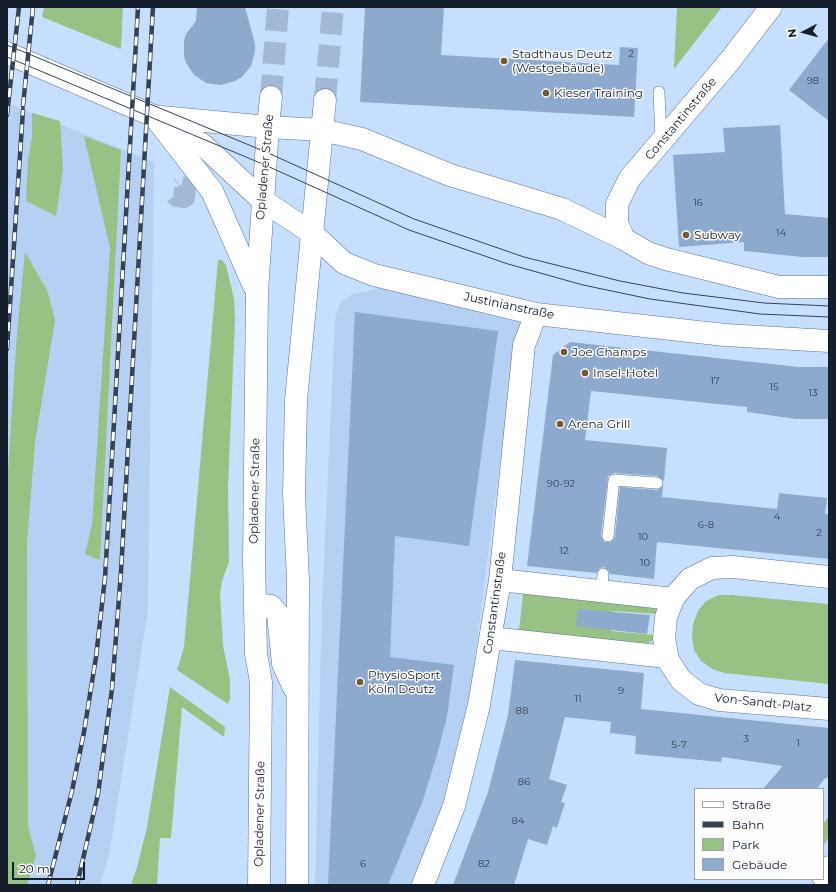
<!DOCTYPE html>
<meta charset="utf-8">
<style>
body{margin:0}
#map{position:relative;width:836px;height:892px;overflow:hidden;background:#c7dffe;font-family:Montserrat,sans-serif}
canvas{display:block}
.frame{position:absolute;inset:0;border:8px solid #141e2c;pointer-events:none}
.legend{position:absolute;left:694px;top:788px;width:130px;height:92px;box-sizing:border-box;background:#fdfdfd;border:1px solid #a0a4a9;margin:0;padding:5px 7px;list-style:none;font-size:12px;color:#141e2c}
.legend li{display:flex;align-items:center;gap:8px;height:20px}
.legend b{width:20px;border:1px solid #a0a4a9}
.north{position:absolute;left:784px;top:12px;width:40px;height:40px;-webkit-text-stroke:3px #fdfdfd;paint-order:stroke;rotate:264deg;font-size:11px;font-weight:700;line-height:16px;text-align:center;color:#141e2c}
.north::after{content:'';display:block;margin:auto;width:14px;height:18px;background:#141e2c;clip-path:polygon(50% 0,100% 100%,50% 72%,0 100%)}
.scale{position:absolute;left:12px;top:862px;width:73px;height:18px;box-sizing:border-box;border:2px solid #141e2c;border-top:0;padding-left:5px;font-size:12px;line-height:14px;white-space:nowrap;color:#141e2c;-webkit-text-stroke:3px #fdfdfd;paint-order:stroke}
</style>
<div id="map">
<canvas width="836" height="892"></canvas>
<div class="frame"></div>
<ul class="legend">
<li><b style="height:5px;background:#fff"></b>Straße</li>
<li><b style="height:5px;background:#354253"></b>Bahn</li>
<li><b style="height:11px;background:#98c284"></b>Park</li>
<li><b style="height:11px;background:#8ea9ce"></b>Gebäude</li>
</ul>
<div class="north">N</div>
<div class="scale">20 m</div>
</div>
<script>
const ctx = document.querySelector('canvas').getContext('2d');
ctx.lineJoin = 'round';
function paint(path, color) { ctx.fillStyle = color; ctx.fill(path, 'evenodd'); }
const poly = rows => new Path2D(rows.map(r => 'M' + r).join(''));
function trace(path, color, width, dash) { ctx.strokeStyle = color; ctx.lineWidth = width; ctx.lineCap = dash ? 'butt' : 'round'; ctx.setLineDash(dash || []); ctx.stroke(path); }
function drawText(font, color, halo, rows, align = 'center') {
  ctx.font = font + ' Montserrat,sans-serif'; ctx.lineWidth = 3; ctx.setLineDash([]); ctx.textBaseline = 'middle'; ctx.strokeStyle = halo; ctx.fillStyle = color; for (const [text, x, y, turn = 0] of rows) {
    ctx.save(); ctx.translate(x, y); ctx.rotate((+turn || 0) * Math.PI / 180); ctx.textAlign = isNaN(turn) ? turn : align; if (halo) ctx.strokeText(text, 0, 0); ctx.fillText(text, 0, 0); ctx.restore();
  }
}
paint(poly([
 [7,103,154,162,148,610,109,856,100,885,7,885],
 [383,287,521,323,515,346,469,703,446,794,412,885,315,885,322,603,335,319,341,301,353,294]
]), '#b6d0f4');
paint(poly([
 [44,7,123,7,121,49,42,17],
 [677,7,722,7,674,69],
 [32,113,60,121,63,169,56,216,26,201,28,160,32,137],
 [84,136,121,150,100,560,85,554,92,524,110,248],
 [25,252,47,290,55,320,35,442,27,543,28,827,36,856,27,885,7,885,7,487,17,332],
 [218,260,222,260,226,265,234,299,235,320,228,486,229,562,222,581,220,594,223,646,230,679,230,698,228,704,177,670,184,647],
 [523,594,651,607,657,610,658,614,613,611,611,631,655,635,654,640,646,644,519,631],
 [719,595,732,595,829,604,829,684,724,673,712,669,701,661,694,650,692,637,693,624,698,611,706,601],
 [170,687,225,727,224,737,182,707,171,838,160,838,157,885,131,885,137,867,147,827],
 [829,816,829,837,823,846,823,824]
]), '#98c284');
paint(poly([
 [197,7,245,7,255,44,255,52,251,66,242,77,235,81,221,85,206,83,194,75,186,63,184,56,184,41,186,34,196,21],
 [365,7,444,7,441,55,619,65,620,47,638,48,634,117,360,102],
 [829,38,829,121,789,90],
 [780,125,785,214,829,218,829,257,803,257,744,251,744,242,679,247,673,155,725,152,723,128],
 [355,312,498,331,469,546,395,536,390,657,454,665,447,717,436,758,423,800,388,885,328,885],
 [570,342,799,367,829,367,829,419,796,419,747,412,747,407,591,391,585,440,667,448,664,481,657,476,614,473,608,476,601,535,604,542,611,542,615,537,620,487,657,490,663,486,662,497,777,509,779,493,827,498,825,514,829,514,829,559,657,542,654,579,610,574,609,571,604,567,600,568,596,573,527,566,553,355],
 [578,609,650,615,647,634,576,626],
 [515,660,644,673,641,709,829,728,829,777,824,779,817,789,763,789,783,766,722,757,721,762,635,754,636,736,610,733,611,722,565,717,549,779,567,785,561,802,565,803,557,828,553,826,547,845,528,839,514,885,453,885,488,792,508,715]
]), '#8ea9ce');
trace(poly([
 [181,187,185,188,184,197,177,196,174,192,181,187]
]), '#a3b8d4', 22, [22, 11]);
trace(poly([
 [325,100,333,7]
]), '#a3b8d4', 22, [22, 11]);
trace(poly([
 [271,97,278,7]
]), '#a3b8d4', 22, [22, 11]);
const lane = poly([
 [659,92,661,140],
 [608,536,614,480,657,483],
 [602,592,603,574]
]);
const street = poly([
 [624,239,617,223,617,204,630,178,728,63,771,7],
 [829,577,733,567,712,568,690,579,674,597,666,617,664,638,668,660,681,680,699,694,719,700,829,709],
 [500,580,673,599],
 [491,638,667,657],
 [823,876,829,867],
 [423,885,454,806,479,705,500,580,524,345,536,314]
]);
const secondary = poly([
 [154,116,212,191,254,286],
 [255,609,263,605,271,606,278,614,283,664,294,688],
 [259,885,261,682,256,654,254,560,257,292,268,127,322,130,362,139,450,175,562,209,624,239,648,253,666,259,779,287,829,287],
 [297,885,298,581,294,494,296,400,325,100]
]);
const primary = poly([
 [7,53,154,116,203,145,262,200,312,233,344,263,374,275,536,314,725,335,829,341],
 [161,117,268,127,271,97]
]);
trace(lane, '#597395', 12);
trace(street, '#597395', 23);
trace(secondary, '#597395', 23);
trace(primary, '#597395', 23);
trace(lane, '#fff', 11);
trace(street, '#fff', 22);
trace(secondary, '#fff', 22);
trace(primary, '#fff', 22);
trace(poly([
 [7,45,266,152,414,219,524,257,620,281,683,293,764,303,829,306],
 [7,57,265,165,409,230,508,264,583,285,650,299,760,314,829,317]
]), '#354253', 1);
const rail = poly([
 [23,106,33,7],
 [7,115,19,7],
 [7,349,23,110],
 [48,885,72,791,84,732,96,657,105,578,138,7],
 [77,885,98,794,112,689,121,572,153,7]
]);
trace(rail, '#354253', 4.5);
trace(rail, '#fdfdfd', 3, [9]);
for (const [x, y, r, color] of [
 [504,61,4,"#74572a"],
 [546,93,4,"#74572a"],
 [686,235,4,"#74572a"],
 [564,352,4,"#74572a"],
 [585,373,4,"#74572a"],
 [560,424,4,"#74572a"],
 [360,682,4,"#74572a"]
]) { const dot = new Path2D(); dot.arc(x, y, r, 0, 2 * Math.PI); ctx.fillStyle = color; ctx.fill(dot); trace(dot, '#fdfdfd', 1.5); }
drawText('10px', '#324154', null, [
 ["2",631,54],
 ["98",813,81],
 ["16",698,203],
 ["14",781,233],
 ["17",715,381],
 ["15",774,387],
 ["13",813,393],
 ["90-92",561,484],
 ["4",777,517],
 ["6-8",706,525],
 ["2",819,533],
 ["10",643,537],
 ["12",564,551],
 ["10",645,563],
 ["9",621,691],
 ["11",578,699],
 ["88",522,711],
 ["3",746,739],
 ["1",798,743],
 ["5-7",679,745],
 ["86",524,782],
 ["84",518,821],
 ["6",363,864],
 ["82",484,864]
]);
drawText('12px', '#141e2c', '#fdfdfd', [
 ["Stadthaus Deutz",512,54],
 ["(Westgebäude)",512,68],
 ["Kieser Training",554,93],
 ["Subway",694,235],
 ["Joe Champs",572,352],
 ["Insel-Hotel",593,373],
 ["Arena Grill",568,424],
 ["PhysioSport",368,675],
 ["Köln Deutz",368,689]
], 'left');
drawText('12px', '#141e2c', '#fdfdfd', [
 ["Constantinstraße",681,119,-50],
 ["Opladener Straße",265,167,-85],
 ["Justinianstraße",509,306,12],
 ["Opladener Straße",255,491,-89],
 ["Constantinstraße",495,603,-82],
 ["Von-Sandt-Platz",763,703,6],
 ["Opladener Straße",260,814,-89]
]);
</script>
